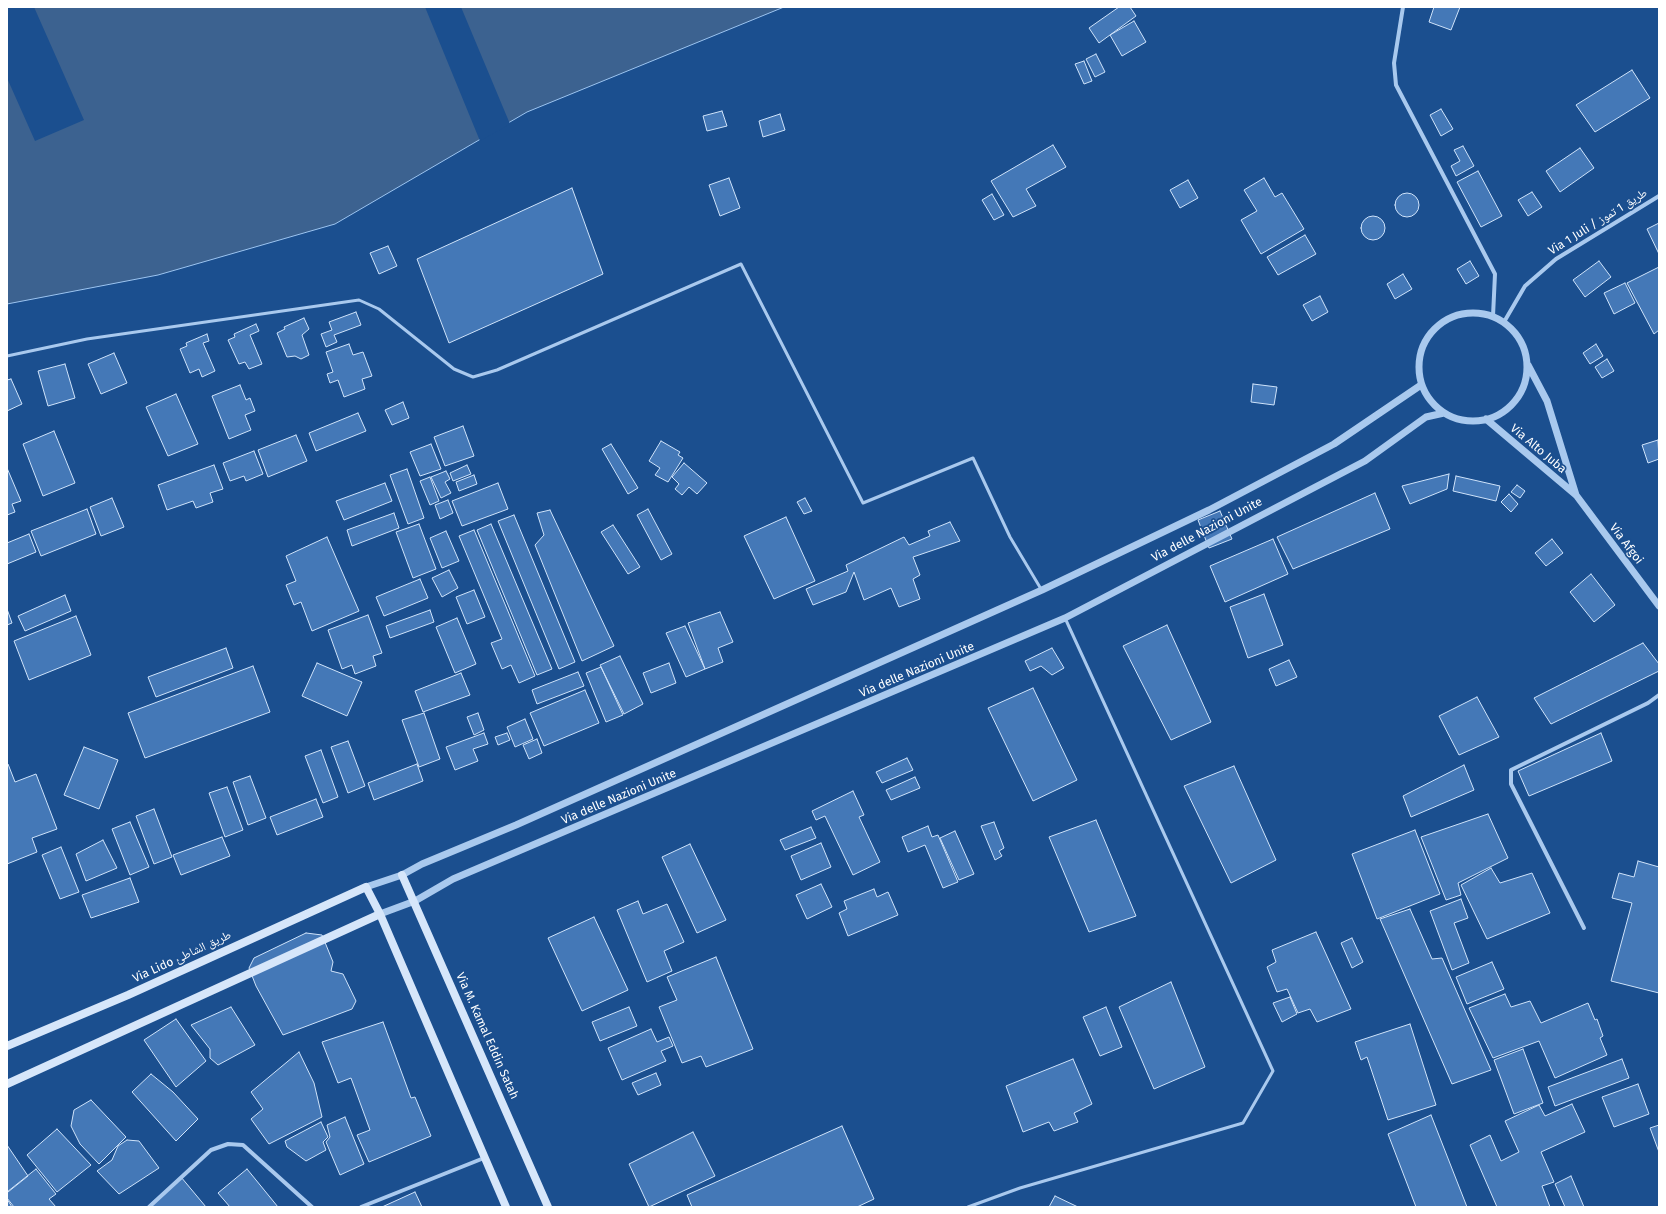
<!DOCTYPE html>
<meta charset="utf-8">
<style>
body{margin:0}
#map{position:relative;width:1666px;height:1214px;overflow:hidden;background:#1b4f8f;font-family:"Fira Sans",sans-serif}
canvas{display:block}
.frame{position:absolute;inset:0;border:8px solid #fff;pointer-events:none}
</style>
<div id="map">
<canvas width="1666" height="1214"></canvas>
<div class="frame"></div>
</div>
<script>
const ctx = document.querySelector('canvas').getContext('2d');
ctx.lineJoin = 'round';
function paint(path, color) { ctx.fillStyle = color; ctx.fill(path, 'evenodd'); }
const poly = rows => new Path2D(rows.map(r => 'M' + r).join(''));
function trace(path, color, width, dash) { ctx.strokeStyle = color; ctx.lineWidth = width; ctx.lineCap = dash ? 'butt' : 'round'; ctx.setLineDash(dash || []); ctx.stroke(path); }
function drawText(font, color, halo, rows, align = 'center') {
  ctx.font = font + ' "Fira Sans","Noto Naskh Arabic",sans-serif'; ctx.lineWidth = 3.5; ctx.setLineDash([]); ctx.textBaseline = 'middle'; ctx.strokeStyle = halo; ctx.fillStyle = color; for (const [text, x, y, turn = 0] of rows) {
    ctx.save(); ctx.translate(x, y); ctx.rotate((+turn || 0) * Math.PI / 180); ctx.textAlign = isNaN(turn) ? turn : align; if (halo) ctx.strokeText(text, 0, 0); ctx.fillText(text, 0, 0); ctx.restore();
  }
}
const water = poly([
 [7,7,784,7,527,112,335,224,158,275,7,304,7,7]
]);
paint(water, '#3c6290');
trace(water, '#9cc4f0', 1);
paint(poly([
 [7,7,34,7,84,120,35,141,7,78],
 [425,7,461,7,510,124,480,141]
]), '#1b4f8f');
const building = poly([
 [1119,7,1130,7,1136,16,1099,43,1089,28,1119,7],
 [1434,7,1460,7,1451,30,1429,22,1434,7],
 [1134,21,1146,42,1122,56,1110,35,1134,21],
 [1096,54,1105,72,1095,77,1086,59,1096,54],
 [1084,61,1092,81,1084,84,1075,64,1084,61],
 [1632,70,1650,98,1595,132,1576,105,1632,70],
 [1441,109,1453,129,1441,136,1430,115,1441,109],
 [722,111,727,126,707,131,703,116,722,111],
 [780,114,785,130,763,137,759,121,780,114],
 [1053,145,1066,167,1026,189,1036,206,1013,217,991,181,1053,145],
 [1463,146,1474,166,1456,176,1451,166,1460,161,1454,150,1463,146],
 [1580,148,1594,168,1560,192,1546,171,1580,148],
 [1478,171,1502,216,1481,227,1457,182,1478,171],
 [729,178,740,208,720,216,709,185,729,178],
 [1264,178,1275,197,1282,193,1304,229,1261,254,1241,220,1257,211,1244,190,1264,178],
 [1188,180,1198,198,1180,208,1170,190,1188,180],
 [572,188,603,274,449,343,417,259,572,188],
 [1532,192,1542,207,1528,216,1518,200,1532,192],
 '1395 205a12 12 0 1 1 24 0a12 12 0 1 1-24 0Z',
 [992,194,1004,215,994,220,982,200,992,194],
 '1361 228a12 12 0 1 1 24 0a12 12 0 1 1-24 0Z',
 [1659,223,1659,254,1647,229,1659,223],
 [1305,235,1316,254,1278,275,1267,257,1305,235],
 [388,246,397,266,379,274,370,253,388,246],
 [1470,261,1479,276,1466,284,1457,269,1470,261],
 [1599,261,1611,277,1585,297,1573,280,1599,261],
 [1659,267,1659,330,1654,334,1627,283,1659,267],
 [1403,274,1412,289,1395,299,1387,284,1403,274],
 [1625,283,1635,303,1614,314,1604,293,1625,283],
 [1320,296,1328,312,1312,321,1303,305,1320,296],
 [356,312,361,325,334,335,337,342,326,347,321,334,332,330,329,322,356,312],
 [304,318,309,329,302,335,309,355,301,359,295,356,287,357,277,333,285,329,284,327,304,318],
 [256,324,259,331,250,335,262,364,249,369,245,362,239,364,228,340,235,337,234,334,256,324],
 [207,334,209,341,203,343,215,371,202,377,199,369,190,373,180,349,187,346,186,343,207,334],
 [349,344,353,355,363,352,372,376,362,379,365,389,344,397,338,380,330,383,327,374,333,372,326,352,349,344],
 [1596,344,1603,356,1590,364,1583,353,1596,344],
 [114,353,127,383,101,394,88,364,114,353],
 [1607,359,1614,371,1602,378,1595,367,1607,359],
 [65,364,75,398,48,406,38,371,65,364],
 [11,379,22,404,7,411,7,380,11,379],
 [1253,384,1277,387,1274,405,1251,402,1253,384],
 [240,385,246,400,250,398,255,411,245,415,251,430,229,439,212,396,240,385],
 [176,394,198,444,168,456,146,407,176,394],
 [403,402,409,418,392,425,385,410,403,402],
 [358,413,366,431,316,451,309,433,358,413],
 [463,426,474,456,445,466,434,437,463,426],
 [54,431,75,483,43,496,23,444,54,431],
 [296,435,307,461,268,477,258,450,296,435],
 [1658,440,1659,459,1648,463,1642,445,1658,440],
 [661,441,680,452,678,455,683,458,668,482,655,475,660,468,649,461,661,441],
 [431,444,441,469,420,476,410,452,431,444],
 [611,444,638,488,628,494,602,449,611,444],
 [254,451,263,474,246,481,244,476,230,481,223,463,254,451],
 [684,463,707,483,697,494,689,487,682,495,675,489,679,484,672,477,684,463],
 [214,465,223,489,210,493,213,502,196,508,193,501,167,510,158,485,214,465],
 [467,465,471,474,453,481,450,473,467,465],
 [7,468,21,501,12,504,15,512,7,515,7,468],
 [407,469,424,518,408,524,390,475,407,469],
 [446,471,450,479,445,482,451,493,441,498,431,477,446,471],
 [1449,474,1447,489,1410,504,1402,486,1449,474],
 [474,475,477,484,459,491,456,482,474,475],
 [1456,476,1500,486,1496,501,1453,491,1456,476],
 [430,477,439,501,430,505,420,481,430,477],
 [385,483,392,501,344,520,336,501,385,483],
 [498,483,508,509,462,526,452,501,498,483],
 [1517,485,1525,491,1520,498,1511,492,1517,485],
 [1375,493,1390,529,1293,569,1277,537,1375,493],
 [1509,494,1518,504,1511,512,1501,502,1509,494],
 [112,498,124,527,101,536,90,507,112,498],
 [805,498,812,511,804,514,797,502,805,498],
 [448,500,453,513,440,519,435,505,448,500],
 [87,509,96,534,41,556,31,531,87,509],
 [648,509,672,554,661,560,637,515,648,509],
 [550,510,614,646,582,661,535,545,544,535,537,513,550,510],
 [1220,511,1232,539,1209,548,1198,520,1220,511],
 [394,513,399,528,352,546,347,530,394,513],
 [514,515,575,662,559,669,498,521,514,515],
 [786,517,815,581,774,599,744,536,786,517],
 [950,522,960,541,913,557,920,575,913,579,920,599,899,607,891,588,864,600,854,572,846,592,813,605,806,589,848,571,846,565,904,537,909,545,930,536,928,531,950,522],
 [419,524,436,569,413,578,396,532,419,524],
 [491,524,552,669,537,675,477,530,491,524],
 [613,525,640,567,628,574,601,532,613,525],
 [474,530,535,676,519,683,511,665,502,669,491,643,502,639,459,536,474,530],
 [446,531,459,561,442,568,430,538,446,531],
 [29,534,36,552,7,564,7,543,29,534],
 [327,537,359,611,312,631,301,602,294,605,286,585,296,581,286,556,327,537],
 [1273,539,1288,574,1225,602,1210,566,1273,539],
 [1552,539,1563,553,1546,566,1535,553,1552,539],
 [449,570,458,588,442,597,432,578,449,570],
 [1591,574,1615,605,1594,622,1570,592,1591,574],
 [420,579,428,598,384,616,376,597,420,579],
 [474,590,485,617,467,624,456,597,474,590],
 [1264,594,1283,645,1248,658,1230,607,1264,594],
 [65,595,71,611,25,631,18,616,65,595],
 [7,609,12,623,7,625,7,609],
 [430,610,434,622,390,638,386,626,430,610],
 [720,612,733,642,718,648,723,662,705,669,688,623,720,612],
 [368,615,382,653,373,656,376,666,355,674,352,665,342,669,328,630,368,615],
 [76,616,91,655,29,680,14,641,76,616],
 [457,618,476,664,455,673,436,627,457,618],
 [1167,625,1211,722,1171,740,1123,646,1167,625],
 [685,626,705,669,686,677,666,633,685,626],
 [1643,643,1659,664,1659,671,1551,724,1534,698,1643,643],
 [226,648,233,668,156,697,148,677,226,648],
 [1052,648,1064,668,1052,675,1041,666,1030,671,1025,661,1052,648],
 [620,656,643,704,624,714,600,665,620,656],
 [1289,660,1297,677,1276,686,1269,669,1289,660],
 [317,663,362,682,347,716,302,696,317,663],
 [669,663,676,683,651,693,643,673,669,663],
 [253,666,270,712,145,758,128,713,253,666],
 [601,667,623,715,606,722,586,673,601,667],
 [578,672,584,686,537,704,532,690,578,672],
 [461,673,470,695,423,712,415,691,461,673],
 [1033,688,1077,780,1033,801,988,708,1033,688],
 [585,690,599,723,544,746,530,713,585,690],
 [1477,697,1499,737,1459,755,1439,716,1477,697],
 [424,713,440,759,419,767,402,720,424,713],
 [478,713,484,730,474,735,467,717,478,713],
 [525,719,533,739,515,747,507,727,525,719],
 [484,733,488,744,473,749,478,761,455,770,446,747,484,733],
 [507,733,510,740,498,745,495,737,507,733],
 [1601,733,1612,761,1529,796,1518,771,1601,733],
 [537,739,542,753,529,759,523,745,537,739],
 [348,741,365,786,348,793,331,747,348,741],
 [84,747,118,760,99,809,64,795,84,747],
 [321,750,338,797,323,803,305,756,321,750],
 [907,758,913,770,882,783,876,772,907,758],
 [7,764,8,764,15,782,36,774,57,829,32,838,37,852,7,864,7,764],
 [417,764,423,781,374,800,368,783,417,764],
 [1464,765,1474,790,1411,817,1403,796,1464,765],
 [1234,766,1276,860,1231,883,1184,786,1234,766],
 [250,776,266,818,248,825,233,782,250,776],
 [915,777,920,788,891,800,886,790,915,777],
 [227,787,243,830,225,837,209,793,227,787],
 [853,791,864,815,859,817,880,862,853,875,825,816,816,820,812,811,853,791],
 [316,799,323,817,277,835,270,817,316,799],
 [154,809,172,857,154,864,136,816,154,809],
 [1488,814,1508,858,1458,883,1461,895,1446,900,1421,837,1488,814],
 [1096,820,1136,916,1089,932,1049,837,1096,820],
 [130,822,149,867,130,875,112,829,130,822],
 [994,822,1004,848,999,851,1002,856,995,860,981,826,994,822],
 [928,826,932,837,938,835,958,882,943,888,925,845,908,852,902,837,928,826],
 [811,827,816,838,785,850,780,840,811,827],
 [1415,830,1440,894,1377,919,1352,854,1415,830],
 [955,831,974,874,959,880,940,838,955,831],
 [222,837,230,856,181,875,173,855,222,837],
 [103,840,117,868,86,881,76,854,103,840],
 [821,843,831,867,801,880,791,856,821,843],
 [690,844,726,920,697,933,662,857,690,844],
 [61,847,79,892,60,899,42,855,61,847],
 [1638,861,1659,867,1659,993,1611,981,1632,903,1612,898,1619,873,1634,877,1638,861],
 [1491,868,1500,883,1532,873,1550,913,1487,939,1461,885,1491,868],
 [130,878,139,902,91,918,82,895,130,878],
 [821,884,832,907,807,919,796,895,821,884],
 [874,889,877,897,888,892,898,915,848,936,839,913,847,909,844,901,874,889],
 [1461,899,1468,918,1454,923,1469,963,1452,970,1430,911,1461,899],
 [638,901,643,914,667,904,684,942,664,951,672,971,647,982,617,910,638,901],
 [1410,909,1432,959,1442,958,1491,1070,1452,1084,1380,919,1410,909],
 [594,917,628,990,582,1011,548,938,594,917],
 [1316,932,1351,1009,1317,1022,1310,1009,1298,1013,1287,989,1277,992,1267,967,1276,962,1272,950,1316,932],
 [306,933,322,935,333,962,331,971,343,974,356,1001,352,1009,283,1035,256,986,249,968,254,958,306,933],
 [1352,938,1363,962,1352,968,1341,943,1352,938],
 [716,957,753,1049,706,1067,701,1056,682,1063,659,1007,677,1000,667,977,716,957],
 [1492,962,1504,989,1467,1004,1456,977,1492,962],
 [1171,982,1205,1067,1154,1089,1119,1007,1171,982],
 [1505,994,1511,1007,1530,1001,1541,1023,1588,1003,1595,1020,1597,1019,1603,1036,1600,1038,1607,1055,1555,1078,1539,1041,1493,1058,1469,1008,1505,994],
 [1290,997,1297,1014,1282,1022,1273,1003,1290,997],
 [231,1007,255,1045,218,1065,210,1058,210,1049,191,1025,231,1007],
 [629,1007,637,1026,600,1041,592,1022,629,1007],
 [1106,1007,1122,1047,1100,1056,1083,1017,1106,1007],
 [176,1019,206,1061,176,1087,144,1040,176,1019],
 [383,1022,411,1098,415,1097,431,1136,369,1162,357,1135,370,1130,351,1078,338,1083,322,1042,383,1022],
 [1410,1024,1436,1105,1388,1120,1367,1057,1361,1060,1355,1042,1410,1024],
 [651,1029,657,1042,669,1037,673,1046,661,1051,666,1061,622,1080,608,1048,651,1029],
 [1523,1049,1543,1103,1514,1114,1494,1060,1523,1049],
 [299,1052,314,1083,322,1117,269,1144,251,1119,263,1109,251,1092,299,1052],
 [1073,1059,1092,1104,1074,1113,1078,1122,1054,1131,1049,1122,1023,1132,1006,1086,1073,1059],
 [1622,1059,1629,1078,1555,1106,1548,1087,1622,1059],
 [656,1073,661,1085,638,1095,632,1083,656,1073],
 [151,1074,173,1092,198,1119,176,1141,132,1092,151,1074],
 [1638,1084,1649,1114,1614,1127,1602,1097,1638,1084],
 [91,1100,126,1137,99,1164,80,1144,71,1126,74,1110,91,1100],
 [1572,1104,1585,1132,1541,1152,1554,1182,1542,1186,1550,1207,1497,1207,1470,1145,1490,1135,1501,1161,1519,1152,1505,1121,1539,1105,1545,1116,1572,1104],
 [1431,1115,1467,1207,1416,1207,1388,1134,1431,1115],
 [345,1117,364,1164,340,1175,326,1142,330,1137,327,1125,345,1117],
 [321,1122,328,1137,323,1142,326,1150,306,1161,287,1147,285,1141,321,1122],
 [1659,1125,1659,1152,1650,1128,1659,1125],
 [842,1126,874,1199,857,1207,692,1207,687,1195,842,1126],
 [57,1129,91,1165,57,1192,27,1155,57,1129],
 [693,1132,715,1176,649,1207,629,1164,693,1132],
 [127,1140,139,1141,159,1168,119,1194,97,1171,112,1160,118,1146,127,1140],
 [7,1145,28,1176,8,1192,7,1190,7,1145],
 [36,1169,56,1194,49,1199,56,1207,14,1207,7,1198,7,1192,36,1169],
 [247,1169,278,1207,230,1207,218,1193,247,1169],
 [1571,1176,1584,1207,1565,1207,1555,1184,1571,1176],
 [181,1177,206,1207,147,1207,181,1177],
 [415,1192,422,1207,382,1207,415,1192],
 [1055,1196,1078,1207,1049,1207,1055,1196],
 [7,1199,12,1207,7,1207,7,1199]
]);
paint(building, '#4478b7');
trace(building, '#cfe3fa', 1);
trace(poly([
 [7,356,87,339,359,300,379,309,454,369,473,377,497,370,741,264,863,503,973,458,1010,537,1041,589],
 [968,1207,1020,1188,1243,1123,1273,1071,1065,618]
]), '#a9c9ee', 3);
trace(poly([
 [1403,7,1394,63,1396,85,1495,274,1493,316],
 [1504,322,1525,286,1556,259,1659,196],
 [1584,928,1511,784,1511,770,1648,703,1659,695],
 [149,1207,211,1150,228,1144,243,1145,312,1207],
 [361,1207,484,1158]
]), '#a9c9ee', 4);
trace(poly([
 '1419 367a54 54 0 1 1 108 0a54 54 0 1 1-108 0Z',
 [1528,365,1547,401,1576,495],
 [1486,419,1576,495,1659,606],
 [366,887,402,875,422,864,516,825,1042,590,1209,510,1334,444,1421,385],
 [380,914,415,901,453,879,1065,618,1365,461,1426,417,1444,413]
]), '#a9c9ee', 7);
trace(poly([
 [402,875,548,1207],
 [7,1046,128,995,366,887,380,914,506,1207],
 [7,1084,380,914]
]), '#d6e6fa', 8);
drawText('12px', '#fff', '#1b4f8f', [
 ["Via 1 Juli / طريق 1 تموز",1598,222,-32],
 ["Via Alto Juba",1538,449,40],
 ["Via delle Nazioni Unite",1207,530,-28],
 ["Via Afgoi",1626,544,53],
 ["Via delle Nazioni Unite",917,670,-23],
 ["Via delle Nazioni Unite",619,797,-23],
 ["Via Lido طريق الشاطئ",182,957,-25],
 ["Via M. Kamal Eddin Satah",487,1036,66]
]);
</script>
